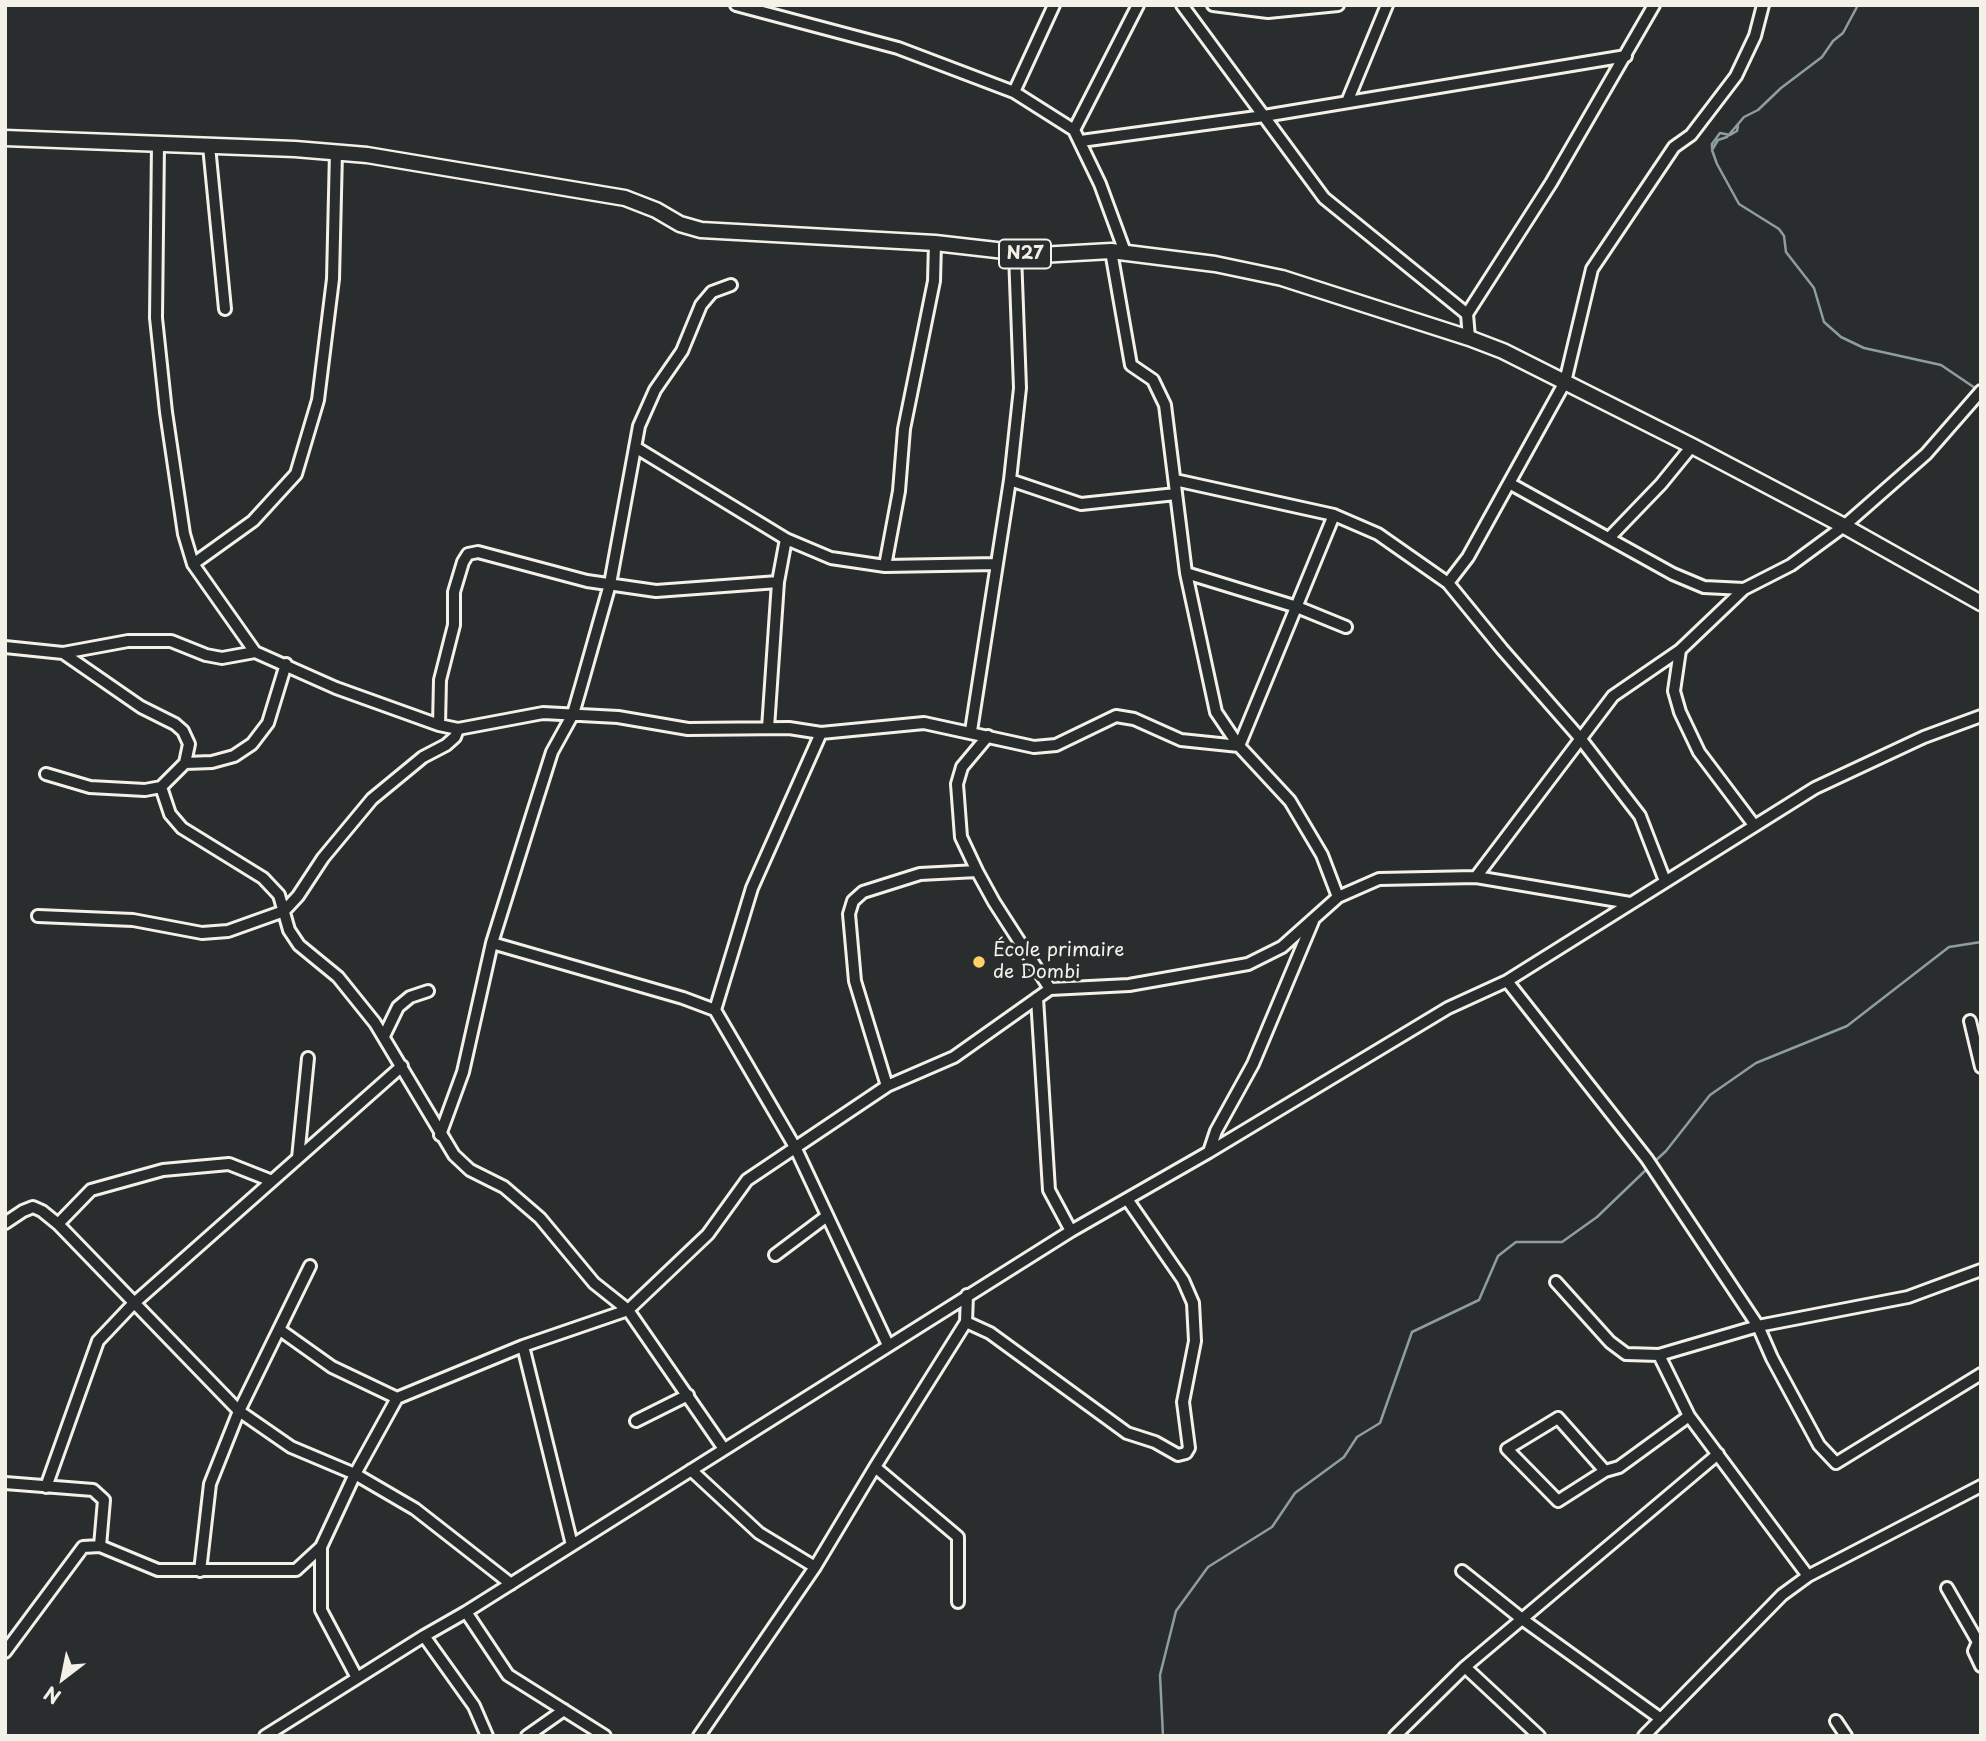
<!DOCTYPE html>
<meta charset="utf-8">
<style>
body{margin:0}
#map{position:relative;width:1986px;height:1741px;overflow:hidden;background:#2a2d2e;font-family:"Playpen Sans",sans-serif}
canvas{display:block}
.frame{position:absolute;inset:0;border:7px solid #f4f1e8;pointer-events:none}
.north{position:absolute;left:28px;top:1643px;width:70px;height:70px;-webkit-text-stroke:5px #2a2d2e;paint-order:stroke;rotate:212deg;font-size:19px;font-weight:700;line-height:28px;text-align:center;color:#f4f1e8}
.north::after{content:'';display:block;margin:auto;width:24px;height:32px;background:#f4f1e8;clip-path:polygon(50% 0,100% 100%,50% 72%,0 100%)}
</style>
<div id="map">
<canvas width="1986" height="1741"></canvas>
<div class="frame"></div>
<div class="north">N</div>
</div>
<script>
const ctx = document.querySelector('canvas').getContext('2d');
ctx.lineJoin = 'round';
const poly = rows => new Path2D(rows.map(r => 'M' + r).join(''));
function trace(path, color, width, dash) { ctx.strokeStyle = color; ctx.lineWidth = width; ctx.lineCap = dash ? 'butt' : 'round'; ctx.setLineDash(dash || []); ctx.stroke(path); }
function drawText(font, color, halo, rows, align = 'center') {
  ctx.font = font + ' "Playpen Sans",sans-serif'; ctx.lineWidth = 7; ctx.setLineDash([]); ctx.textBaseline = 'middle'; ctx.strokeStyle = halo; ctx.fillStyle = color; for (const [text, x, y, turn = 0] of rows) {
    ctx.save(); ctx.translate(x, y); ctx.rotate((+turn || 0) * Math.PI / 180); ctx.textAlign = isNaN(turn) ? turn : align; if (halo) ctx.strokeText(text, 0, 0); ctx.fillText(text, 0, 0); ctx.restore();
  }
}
trace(poly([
 [1858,5,1843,33,1833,41,1822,57,1781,88,1758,110,1744,117,1727,137,1718,140,1712,150,1717,164,1739,204,1779,229,1784,236,1786,252,1814,288,1824,322,1841,337,1864,348,1941,365,1978,390],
 [1712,148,1712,144,1720,133,1730,135,1737,131,1738,126],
 [1654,1162,1666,1151,1710,1095,1756,1063,1847,1026,1949,947,1981,942],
 [1163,1736,1160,1675,1176,1611,1208,1567,1272,1527,1295,1493,1344,1457,1357,1437,1380,1423,1412,1332,1479,1300,1498,1256,1516,1242,1562,1242,1597,1217,1649,1167]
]), '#8e9e9e', 2.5);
const minor = poly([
 [736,5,898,48,1014,92,1074,130],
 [1182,5,1324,198,1467,314,1469,338],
 [1213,5,1268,12,1338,5],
 [1014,92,1054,5],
 [1347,102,1387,5],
 [1081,141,1264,116,1626,56],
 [158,144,156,318,166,412,184,534,193,564,255,652],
 [209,146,225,309],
 [1111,251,1131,365,1153,380,1165,405,1186,573,1216,712,1239,746,1290,801,1322,855,1338,897],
 [1125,252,1100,184,1074,130,1138,5],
 [1467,314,1551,183,1654,5],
 [635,447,786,539,831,558,885,566,997,564],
 [1010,480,1081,504,1176,494],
 [1175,480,1334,515,1378,534,1448,583,1502,649,1580,738,1640,816,1665,881],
 [1509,483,1673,574,1704,587,1744,589],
 [1609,538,1661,484,1692,446],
 [193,564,253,521,296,474,318,400,333,279,336,152],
 [885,566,899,491,904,429,934,281,935,243],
 [1186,573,1297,607,1346,627],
 [1448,583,1468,557,1565,382,1592,269,1674,147,1691,135,1736,76,1755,36,1763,5],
 [5,647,63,653,128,641,171,641,206,655,222,658,255,652,336,688,439,725,458,729,543,713,618,717,688,729,789,728,821,733,924,723,1034,747,1056,745,1116,716,1134,719,1181,740,1239,746,1334,515],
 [1680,650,1674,691,1680,712,1699,752,1754,825],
 [439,725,440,680,454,625,454,592,463,562,468,554,478,552,587,581,656,591,778,582],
 [768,728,778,582,786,539],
 [971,731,1010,480,1020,388,1015,254],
 [185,763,212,762,234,756,252,744,268,723,286,664],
 [46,774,90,787,145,790,161,787,185,763,189,744,183,731,175,724,141,707,63,653],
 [161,787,170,814,182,828,263,878,279,895,289,930,299,945,338,977,375,1023,454,1155,470,1170,504,1187,540,1218,594,1283,628,1310,724,1449],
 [977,871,961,837,957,784,962,767,988,736],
 [1476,877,1613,696,1680,650,1744,589,1791,565,1844,526,1926,454,1981,391],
 [38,916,133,920,202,933,228,931,284,911,298,896,323,858,372,799,423,757,446,745,455,737,458,729],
 [492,943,683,998,715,1010,795,1147,888,1345],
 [1507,981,1647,1159,1758,1326,1772,1358,1819,1445,1836,1463,1981,1374],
 [1037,998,1049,1190,1071,1231],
 [715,1010,752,888,821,733],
 [1970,1021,1981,1067],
 [384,1036,398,1007,410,997,428,991],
 [887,1086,855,981,849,914,853,901,863,892,920,874,977,871,994,902,1050,989],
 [440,1135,463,1072,492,943,533,812,552,752,573,714,582,683,610,584,639,426,655,390,682,351,701,305,712,292,731,285],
 [1209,1152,1216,1131,1253,1064,1313,921],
 [298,1158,308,1058],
 [5,1223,23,1211,33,1207,42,1211,58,1224,239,1411,291,1447,355,1474,415,1509,511,1584],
 [58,1224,91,1190,163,1170,229,1164,272,1181],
 [775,1255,827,1216],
 [1556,1282,1610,1342,1626,1354,1659,1355,1758,1326,1908,1297,1981,1270],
 [966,1322,990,1333,1127,1433,1155,1442,1178,1455,1186,1453,1189,1448,1183,1402,1195,1341,1193,1303,1183,1280,1127,1199],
 [280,1330,332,1367,397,1398],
 [523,1346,572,1545],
 [1659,1355,1689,1416,1808,1576],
 [636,1421,688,1395],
 [875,1467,958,1537,958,1602],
 [691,1470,759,1533,815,1567],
 [1605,1471,1558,1501,1507,1449,1558,1418,1605,1471,1619,1467,1689,1416],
 [5,1483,93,1490,104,1500,100,1546],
 [46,1487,98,1341,133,1304,402,1066],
 [321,1547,321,1610,357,1678],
 [200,1571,210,1484,239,1411,310,1266],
 [1462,1571,1522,1619,1661,1719],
 [1947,1588,1978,1642,1974,1651,1981,1666],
 [466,1612,508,1675,605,1736],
 [424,1636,474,1706,487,1736],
 [5,1652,83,1547,100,1546,158,1570,296,1570,321,1547,355,1474,397,1398,523,1346,628,1310,708,1234,747,1180,887,1086,954,1057,1050,989,1129,985,1248,964,1282,947,1338,897,1379,879,1476,877,1630,903],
 [1465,1667,1539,1736],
 [1836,1721,1846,1736],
 [265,1736,424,1636,466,1612,1071,1231,1209,1152,1448,1008,1507,981,1815,788,1924,737,1981,716],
 [527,1736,564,1710],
 [699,1736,815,1567,875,1467,966,1322,967,1295],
 [1395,1736,1465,1667,1718,1454],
 [1644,1736,1782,1595,1808,1576,1981,1486]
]);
const major = poly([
 [5,138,295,149,367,155,625,198,656,210,680,224,701,230,935,243,1040,255,1111,251,1215,264,1282,278,1469,338,1503,351,1692,446,1844,526,1981,603]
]);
trace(minor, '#f4f1e8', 16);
trace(major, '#f4f1e8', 19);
trace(minor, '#2a2d2e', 10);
trace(major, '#2a2d2e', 14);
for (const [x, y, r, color] of [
 [979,962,7,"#ffd166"]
]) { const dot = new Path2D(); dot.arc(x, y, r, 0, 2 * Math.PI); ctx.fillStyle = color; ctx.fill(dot); trace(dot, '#2a2d2e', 2.5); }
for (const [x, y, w] of [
 [1025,254,52]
]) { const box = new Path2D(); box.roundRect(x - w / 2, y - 14.5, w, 29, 5); ctx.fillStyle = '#2a2d2e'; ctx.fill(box); trace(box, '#f4f1e8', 2); }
drawText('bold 18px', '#f4f1e8', null, [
 ["N27",1025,254]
]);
drawText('19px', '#f4f1e8', '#2a2d2e', [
 ["École primaire",993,951],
 ["de Dombi",993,973]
], 'left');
</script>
